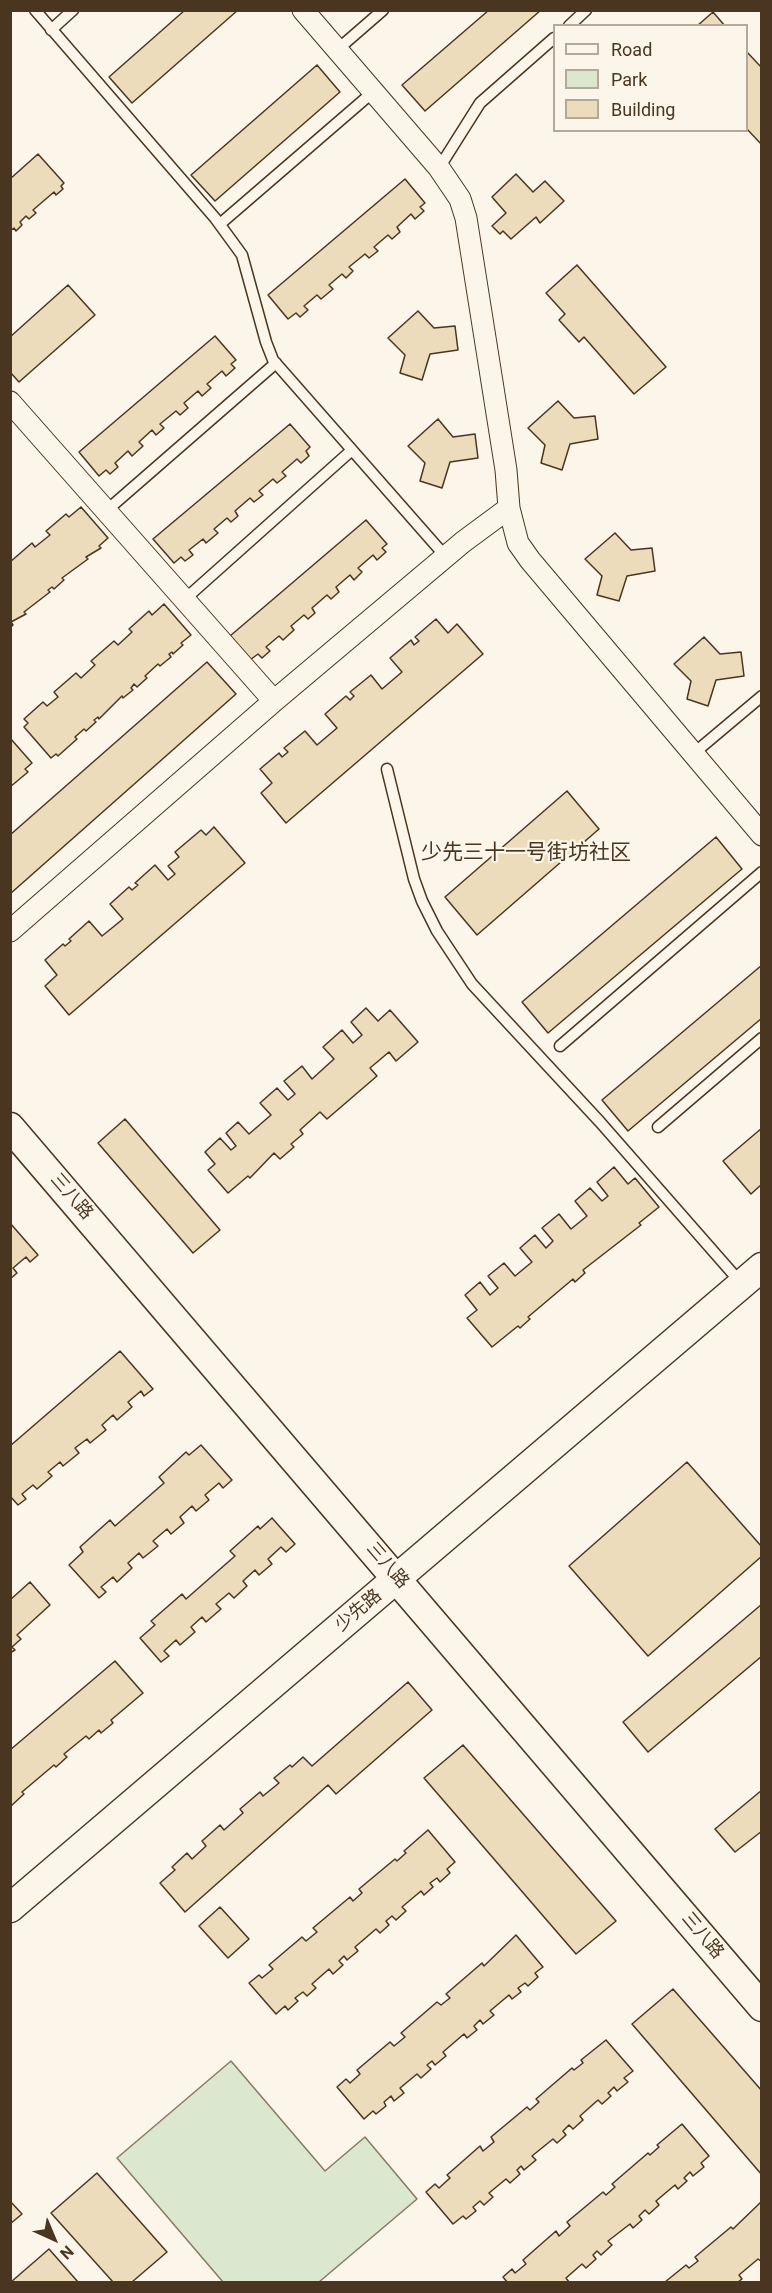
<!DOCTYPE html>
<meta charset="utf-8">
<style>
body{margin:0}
#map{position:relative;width:772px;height:2293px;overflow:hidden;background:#fbf6e9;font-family:Roboto,sans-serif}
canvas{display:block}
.frame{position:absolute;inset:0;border:12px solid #4a3520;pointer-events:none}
.legend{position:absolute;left:553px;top:24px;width:195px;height:108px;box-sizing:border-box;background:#fbf6e9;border:2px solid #b4a999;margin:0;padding:8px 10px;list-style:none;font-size:18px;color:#4a3520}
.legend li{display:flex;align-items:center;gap:12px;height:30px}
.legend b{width:30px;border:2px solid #b4a999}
.north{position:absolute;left:24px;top:2209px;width:60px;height:60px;-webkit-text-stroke:4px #fbf6e9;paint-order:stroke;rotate:136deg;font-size:16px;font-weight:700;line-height:24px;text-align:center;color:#4a3520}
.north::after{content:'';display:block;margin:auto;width:21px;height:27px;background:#4a3520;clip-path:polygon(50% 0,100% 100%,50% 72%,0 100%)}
</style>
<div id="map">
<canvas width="772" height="2293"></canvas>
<div class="frame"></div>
<ul class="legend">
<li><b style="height:8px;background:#fbf6e9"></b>Road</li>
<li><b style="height:16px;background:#dce7d0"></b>Park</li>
<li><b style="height:16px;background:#ecdcbc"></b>Building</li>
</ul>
<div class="north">N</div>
</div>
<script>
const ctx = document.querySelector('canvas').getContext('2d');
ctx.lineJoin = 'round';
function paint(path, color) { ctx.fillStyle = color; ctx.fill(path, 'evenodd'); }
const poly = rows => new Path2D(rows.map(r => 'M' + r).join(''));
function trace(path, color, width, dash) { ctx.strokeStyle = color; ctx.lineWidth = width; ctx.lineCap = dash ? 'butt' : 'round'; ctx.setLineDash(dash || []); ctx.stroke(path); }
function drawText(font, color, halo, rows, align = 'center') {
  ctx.font = font + ' Roboto,"Noto Sans SC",sans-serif'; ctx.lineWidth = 4.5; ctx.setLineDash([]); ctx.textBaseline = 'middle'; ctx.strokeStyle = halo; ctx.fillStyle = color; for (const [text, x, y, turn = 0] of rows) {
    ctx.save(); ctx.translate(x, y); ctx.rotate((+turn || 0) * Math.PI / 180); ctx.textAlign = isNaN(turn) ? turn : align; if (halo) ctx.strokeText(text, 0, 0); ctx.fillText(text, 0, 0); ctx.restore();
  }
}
const green = poly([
 [231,2061,325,2171,365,2137,417,2199,319,2282,223,2282,117,2158,231,2061]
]);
paint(green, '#dce7d0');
trace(green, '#887966', 1.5);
const building = poly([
 [185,10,238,10,132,103,109,77,185,10],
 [489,10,541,10,425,111,402,85,489,10],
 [713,12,725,26,697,26,713,12],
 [746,51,762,68,762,145,746,128,746,51],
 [317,65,340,92,215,201,191,175,317,65],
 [38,154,64,183,61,186,63,189,56,195,54,192,33,210,36,213,29,219,26,216,20,222,22,225,16,231,14,228,10,231,10,179,38,154],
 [516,174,533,192,545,181,564,201,540,223,536,217,511,239,503,231,500,234,492,226,506,213,492,197,516,174],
 [405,179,425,203,420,207,424,211,415,219,411,214,397,227,400,232,392,239,388,235,374,247,378,251,369,258,365,254,349,267,353,271,346,278,342,274,329,285,333,289,321,299,317,295,304,306,308,310,300,317,296,313,288,319,268,295,405,179],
 [577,265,666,367,634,394,584,337,579,342,559,320,565,314,546,293,577,265],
 [68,285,95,315,19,382,10,372,10,337,68,285],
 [418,311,434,328,455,326,458,350,430,354,422,380,400,373,405,355,388,338,418,311],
 [215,336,236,360,231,364,235,368,226,376,222,371,207,384,211,388,202,396,198,391,184,403,188,408,180,415,176,411,160,424,164,428,156,435,152,430,139,442,143,446,132,456,128,451,115,463,118,467,110,474,106,470,99,476,79,452,215,336],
 [558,401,574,418,595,416,598,439,570,444,562,470,541,463,545,445,528,428,558,401],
 [438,419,453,437,475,434,478,458,450,462,442,488,420,481,425,463,408,446,438,419],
 [290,424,310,447,306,451,309,456,301,463,297,459,282,472,286,476,277,483,273,479,259,491,263,495,254,502,250,498,235,511,238,516,231,522,227,518,214,529,218,533,206,543,203,539,189,550,193,555,185,561,181,557,174,563,153,539,290,424],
 [81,507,108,538,99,546,101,548,86,557,88,559,62,578,64,580,54,589,52,587,48,590,50,592,24,612,26,614,11,622,13,625,10,628,10,562,32,543,35,547,50,535,46,531,66,514,69,517,81,507],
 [366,520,387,544,382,548,386,552,377,560,373,555,358,568,362,572,354,580,350,575,336,587,339,592,331,599,327,595,312,608,315,613,308,619,304,615,291,626,294,630,283,640,279,636,266,647,270,651,262,658,258,654,250,660,230,636,366,520],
 [615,533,631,550,652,548,655,571,627,576,619,601,597,595,602,576,585,559,615,533],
 [164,604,191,635,181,643,183,645,173,654,172,652,169,654,171,657,160,666,158,664,145,676,147,678,137,687,134,684,131,688,133,690,123,698,122,696,99,719,98,717,94,720,96,722,86,731,84,729,75,737,77,739,58,756,56,754,51,758,24,727,28,723,24,719,43,702,47,706,58,697,54,692,76,673,81,678,95,665,91,661,114,641,118,645,132,632,129,629,149,611,152,615,164,604],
 [436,619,448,633,457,624,483,654,286,823,261,793,272,783,260,769,279,753,282,757,288,752,284,748,305,731,317,745,337,728,325,714,346,696,350,700,354,696,350,692,371,675,382,689,402,672,390,658,411,640,414,645,419,641,415,637,436,619],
 [704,637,720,654,741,652,744,676,716,680,708,706,687,699,691,681,674,664,704,637],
 [207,662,236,694,10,894,10,835,207,662],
 [10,738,32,763,25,769,28,772,10,787,10,738],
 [567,791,599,829,477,935,445,897,567,791],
 [214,827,245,863,69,1015,45,986,57,975,45,960,63,944,65,946,71,941,69,939,89,921,102,936,123,919,110,904,129,887,132,890,138,885,135,883,155,865,168,880,175,874,168,866,179,857,175,852,201,830,206,835,214,827],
 [716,837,742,869,548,1033,522,1002,716,837],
 [762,965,762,1018,628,1131,602,1100,762,965],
 [366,1008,378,1021,390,1010,418,1042,396,1061,389,1052,370,1068,377,1076,327,1119,320,1112,300,1130,303,1134,291,1144,294,1147,280,1159,274,1153,250,1178,248,1176,228,1193,208,1170,215,1164,205,1152,220,1138,231,1150,236,1146,226,1133,238,1122,249,1134,271,1115,260,1103,277,1088,288,1100,295,1094,284,1081,302,1066,312,1079,334,1059,323,1047,342,1030,353,1043,362,1035,351,1022,366,1008],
 [125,1119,220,1230,193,1253,98,1143,125,1119],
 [762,1128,762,1184,751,1194,723,1161,762,1128],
 [614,1167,628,1184,635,1178,659,1207,639,1223,641,1225,583,1270,585,1273,575,1282,573,1279,528,1317,530,1319,520,1328,518,1326,492,1347,467,1318,477,1310,465,1295,480,1282,490,1295,498,1288,488,1276,504,1263,515,1276,532,1262,520,1248,535,1235,546,1248,553,1241,542,1228,559,1214,571,1229,587,1216,575,1201,590,1188,602,1201,608,1196,597,1182,614,1167],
 [10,1223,38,1255,30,1262,26,1257,13,1268,17,1273,10,1279,10,1223],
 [120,1351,153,1389,144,1396,141,1391,128,1402,132,1407,117,1420,113,1415,102,1425,106,1430,90,1443,87,1439,75,1448,79,1453,63,1466,60,1462,48,1472,52,1476,37,1489,33,1485,22,1494,26,1499,18,1505,10,1496,10,1446,120,1351],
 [201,1445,232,1480,223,1488,219,1483,205,1495,209,1500,196,1511,192,1506,180,1517,184,1523,171,1534,167,1529,153,1541,158,1546,143,1558,139,1553,128,1563,132,1568,117,1582,113,1577,101,1587,106,1592,99,1598,69,1565,83,1552,80,1547,110,1520,115,1526,164,1483,159,1477,186,1452,189,1455,201,1445],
 [687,1462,762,1547,762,1556,648,1656,569,1566,687,1462],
 [272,1518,295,1544,286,1552,281,1547,268,1559,272,1564,259,1575,255,1570,243,1581,247,1586,234,1598,229,1593,216,1604,221,1609,206,1622,202,1617,191,1627,195,1632,180,1645,176,1640,164,1651,169,1656,161,1662,140,1638,155,1625,151,1621,182,1594,186,1599,235,1556,230,1551,258,1526,260,1529,272,1518],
 [30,1582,50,1605,17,1635,21,1639,12,1647,15,1650,10,1653,10,1600,30,1582],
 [762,1604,762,1656,648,1752,623,1722,762,1604],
 [115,1661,143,1693,111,1720,113,1723,101,1733,99,1730,89,1739,86,1736,64,1754,67,1757,56,1767,54,1765,22,1792,24,1794,11,1806,10,1750,115,1661],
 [408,1682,432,1710,336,1794,328,1785,185,1912,160,1883,175,1870,172,1867,187,1853,192,1859,206,1846,202,1841,220,1825,224,1830,243,1813,240,1809,260,1792,263,1796,279,1783,274,1778,290,1765,292,1767,303,1757,312,1766,408,1682],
 [463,1745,616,1921,576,1954,424,1778,463,1745],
 [762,1790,762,1831,735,1852,715,1829,762,1790],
 [428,1830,455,1862,447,1869,450,1873,440,1882,437,1878,430,1883,433,1887,424,1895,421,1891,402,1907,406,1911,396,1920,392,1916,386,1921,389,1925,380,1933,376,1929,355,1947,358,1951,347,1960,344,1956,339,1961,343,1965,333,1974,329,1969,312,1984,316,1988,307,1996,303,1992,295,1998,298,2001,288,2010,285,2006,276,2014,249,1983,259,1975,262,1978,273,1969,269,1965,302,1937,306,1941,317,1932,313,1928,350,1897,353,1901,362,1893,359,1889,395,1859,397,1861,406,1853,404,1851,428,1830],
 [220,1907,249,1939,228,1958,199,1926,220,1907],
 [516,1935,543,1967,535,1973,538,1977,528,1986,525,1983,518,1988,521,1992,512,1999,509,1995,490,2011,494,2015,483,2024,480,2020,474,2026,477,2030,467,2038,464,2034,443,2052,446,2056,435,2065,432,2061,427,2065,431,2069,421,2078,417,2074,400,2088,404,2093,394,2101,391,2096,384,2102,386,2106,376,2114,373,2111,364,2119,337,2087,346,2079,350,2083,360,2074,357,2070,390,2042,394,2046,405,2037,401,2033,437,2002,441,2005,450,1998,446,1994,482,1963,484,1966,516,1935],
 [673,1989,762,2091,762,2175,632,2024,673,1989],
 [606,2040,633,2071,624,2078,628,2082,617,2091,614,2087,608,2093,611,2096,602,2104,598,2100,580,2116,583,2120,573,2129,569,2125,563,2131,566,2135,557,2143,553,2139,532,2156,536,2160,524,2170,521,2166,517,2170,520,2174,510,2183,506,2179,489,2193,493,2197,484,2205,480,2201,473,2207,476,2211,466,2219,463,2216,453,2224,426,2192,435,2184,439,2188,450,2178,447,2175,480,2146,483,2151,494,2142,491,2137,527,2107,530,2110,539,2102,536,2099,572,2068,574,2070,583,2063,581,2060,606,2040],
 [682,2124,709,2156,701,2163,704,2167,693,2176,690,2172,684,2178,687,2181,678,2189,675,2185,656,2201,659,2205,649,2214,645,2210,639,2216,642,2220,633,2228,630,2224,608,2241,612,2245,601,2255,597,2251,593,2255,596,2259,586,2268,582,2264,566,2278,569,2282,507,2282,503,2277,512,2269,515,2273,526,2264,523,2260,556,2231,559,2236,570,2226,567,2222,603,2192,606,2195,615,2187,612,2184,648,2153,650,2155,659,2147,657,2145,682,2124],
 [97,2173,167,2252,132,2282,113,2282,51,2213,97,2173],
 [10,2201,22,2214,10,2224,10,2201],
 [762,2201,762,2262,758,2259,739,2275,742,2279,738,2282,665,2282,686,2265,689,2268,698,2261,695,2257,731,2227,733,2229,762,2201],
 [49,2249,78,2282,11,2282,49,2249]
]);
paint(building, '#ecdcbc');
trace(building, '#4a3520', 1.5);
const lane = poly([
 [35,10,215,218,242,255,266,342,273,360,446,557],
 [569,26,586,10],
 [51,30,73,10],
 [337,50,383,10],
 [439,168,480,103,554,38],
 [220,224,373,92],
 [106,511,276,363],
 [184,600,352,450],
 [693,754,762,696],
 [387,769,414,879,422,901,437,931,472,984,600,1122,741,1283],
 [560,1046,762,872],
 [658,1127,762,1038]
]);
const street = poly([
 [303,10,439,168,460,199,466,218,506,470,509,508],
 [10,402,274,701],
 [10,931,274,701,463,542,509,508,518,543,530,560,762,835]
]);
const secondary = poly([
 [10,1127,762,2007],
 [10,1908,762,1267]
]);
trace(lane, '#4a3520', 13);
trace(street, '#4a3520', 23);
trace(secondary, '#4a3520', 31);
trace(lane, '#fbf6e9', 10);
trace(street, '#fbf6e9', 21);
trace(secondary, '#fbf6e9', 28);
drawText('18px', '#4a3520', '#fbf6e9', [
 ["三八路",71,1197,49],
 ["三八路",387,1566,49],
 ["少先路",359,1611,-40],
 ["三八路",702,1936,50]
]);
drawText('21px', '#4a3520', '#fbf6e9', [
 ["少先三十一号街坊社区",526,854]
]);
</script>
